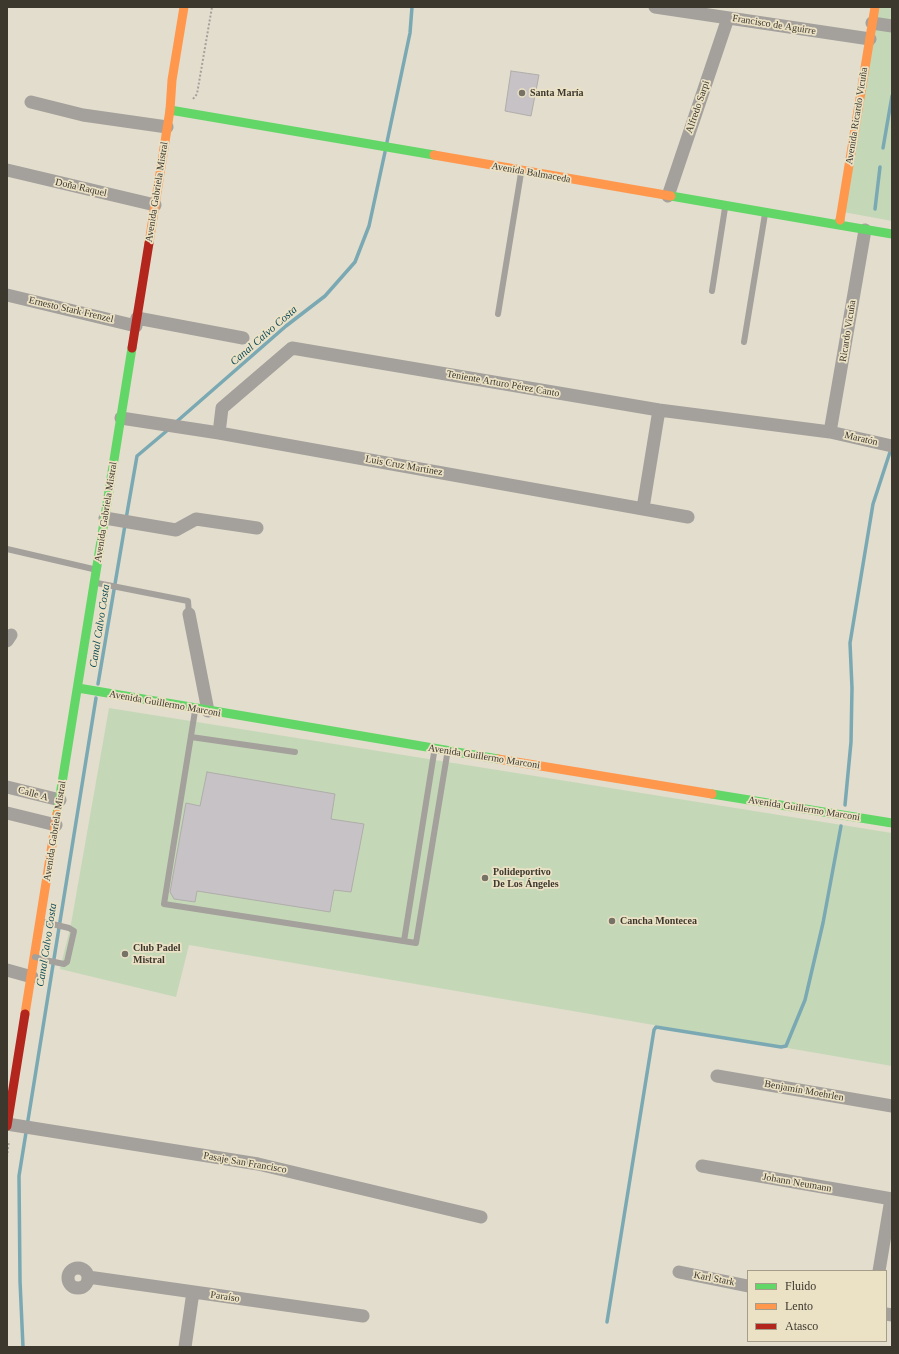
<!DOCTYPE html>
<meta charset="utf-8">
<style>
body{margin:0}
#map{position:relative;width:899px;height:1354px;overflow:hidden;background:#e3ddcd;font-family:"Times New Roman",serif}
canvas{display:block}
.frame{position:absolute;inset:0;border:8px solid #3d382e;pointer-events:none}
.legend{position:absolute;left:747px;top:1270px;width:140px;height:72px;box-sizing:border-box;background:#ebe1c5;border:1px solid #a59d89;margin:0;padding:5px 7px;list-style:none;font-size:12px;color:#3d382e}
.legend li{display:flex;align-items:center;gap:8px;height:20px}
.legend b{width:20px;border:1px solid #a59d89}
</style>
<div id="map">
<canvas width="899" height="1354"></canvas>
<div class="frame"></div>
<ul class="legend">
<li><b style="height:5px;background:#63d668"></b>Fluido</li>
<li><b style="height:5px;background:#ff974d"></b>Lento</li>
<li><b style="height:5px;background:#b3261e"></b>Atasco</li>
</ul>
</div>
<script>
const ctx = document.querySelector('canvas').getContext('2d');
ctx.lineJoin = 'round';
function paint(path, color) { ctx.fillStyle = color; ctx.fill(path, 'evenodd'); }
const poly = rows => new Path2D(rows.map(r => 'M' + r).join(''));
function trace(path, color, width, dash) { ctx.strokeStyle = color; ctx.lineWidth = width; ctx.lineCap = dash ? 'butt' : 'round'; ctx.setLineDash(dash || []); ctx.stroke(path); }
function drawText(font, color, halo, rows, align = 'center') {
  ctx.font = font + ' "Times New Roman",serif'; ctx.lineWidth = 3.5; ctx.setLineDash([]); ctx.textBaseline = 'middle'; ctx.strokeStyle = halo; ctx.fillStyle = color; for (const [text, x, y, turn = 0] of rows) {
    ctx.save(); ctx.translate(x, y); ctx.rotate((+turn || 0) * Math.PI / 180); ctx.textAlign = isNaN(turn) ? turn : align; if (halo) ctx.strokeText(text, 0, 0); ctx.fillText(text, 0, 0); ctx.restore();
  }
}
paint(poly([
 [877,7,892,7,892,221,843,212],
 [109,708,892,833,892,1066,189,945,176,997,60,969,71,924]
]), '#c4d8b8');
trace(poly([
 [387,142,410,33,412,7],
 [883,148,892,96],
 [875,209,880,167],
 [175,423,286,326,325,296,355,262,369,226,385,152],
 [126,519,137,456,169,429],
 [98,684,125,525],
 [845,805,851,742,852,688,850,643,873,504,891,449],
 [607,1322,654,1030,656,1027,781,1047,786,1046,805,1000,823,923,841,826],
 [23,1347,20,1281,19,1176,96,698]
]), '#7aa9b3', 3.5);
const building = poly([
 [511,71,539,75,531,116,505,111,511,71],
 [207,772,335,794,331,819,364,824,351,892,334,890,330,912,197,891,195,902,174,899,170,892,186,803,200,806,207,772]
]);
paint(building, '#c7c2c5');
trace(building, '#b0adaa', 1);
trace(poly([
 [193,99,197,94,212,7],
 [7,1157,9,1141]
]), '#a5a09c', 2, [2, 2]);
trace(poly([
 [712,291,725,208],
 [498,314,521,173],
 [744,342,765,214],
 [7,549,93,569],
 [97,583,188,601,189,614],
 [195,711,164,904,416,943,447,755],
 [191,737,295,752],
 [44,922,69,928,74,931,67,962,64,964,45,960],
 [404,941,434,753]
]), '#a4a09b', 6);
trace(poly([
 [655,7,870,39],
 [872,23,892,26],
 [31,102,83,115,167,127],
 [7,170,155,205],
 [668,196,728,18],
 [7,295,136,326],
 [137,318,243,338],
 [121,418,219,433,688,517],
 [830,432,865,230],
 [219,433,222,408,292,348,659,410,830,432,892,446],
 [643,508,659,410],
 [105,518,176,530,196,519,257,528],
 [189,614,208,711],
 [7,641,11,635],
 [7,787,60,800],
 [7,813,56,825],
 [7,970,32,977],
 [717,1076,892,1106],
 [7,1124,258,1164,481,1217],
 [702,1166,892,1199],
 '68 1278a10 10 0 1 1 20 0a10 10 0 1 1-20 0Z',
 [879,1271,891,1199],
 [679,1272,748,1286],
 [88,1277,363,1316],
 [886,1314,892,1315],
 [185,1347,193,1292]
]), '#a4a09b', 13);
trace(poly([
 [170,110,434,155],
 [671,196,839,225],
 [840,220,839,225,892,234],
 [78,688,498,759],
 [712,794,892,823],
 [57,814,132,348]
]), '#63d668', 9);
trace(poly([
 [434,155,671,196],
 [840,220,875,7],
 [149,243,170,110,172,80,184,7],
 [498,759,712,794],
 [25,1014,57,814]
]), '#ff974d', 9);
trace(poly([
 [132,348,149,243],
 [7,1126,25,1014]
]), '#b3261e', 9);
trace(poly([
 [35,957,45,960]
]), '#a4a09b', 6);
for (const [x, y, r, color] of [
 [522,93,4,"#777266"],
 [485,878,4,"#777266"],
 [612,921,4,"#777266"],
 [125,954,4,"#777266"]
]) { const dot = new Path2D(); dot.arc(x, y, r, 0, 2 * Math.PI); ctx.fillStyle = color; ctx.fill(dot); trace(dot, '#ebe1c5', 1.5); }
drawText('10px', '#3d382e', '#ebe1c5', [
 ["Francisco de Aguirre",774,25,9],
 ["Alfredo Sarpi",698,107,-71],
 ["Avenida Ricardo Vicuña",857,116,-81],
 ["Avenida Balmaceda",531,173,10],
 ["Doña Raquel",81,188,13],
 ["Avenida Gabriela Mistral",157,192,-81],
 ["Ernesto Stark Frenzel",71,310,13],
 ["Ricardo Vicuña",848,331,-81],
 ["Teniente Arturo Pérez Canto",503,384,10],
 ["Maratón",861,439,13],
 ["Luis Cruz Martínez",404,466,10],
 ["Avenida Gabriela Mistral",106,512,-81],
 ["Avenida Guillermo Marconi",165,704,10],
 ["Avenida Guillermo Marconi",484,757,9],
 ["Calle A",33,794,15],
 ["Avenida Guillermo Marconi",804,809,9],
 ["Avenida Gabriela Mistral",55,831,-81],
 ["Benjamín Moehrlen",804,1091,10],
 ["Pasaje San Francisco",245,1163,10],
 ["Johann Neumann",797,1183,10],
 ["Karl Stark",714,1279,11],
 ["Paraíso",225,1297,8]
]);
drawText('bold 10px', '#3d382e', '#ebe1c5', [
 ["Santa María",530,93],
 ["Polideportivo",493,872],
 ["De Los Ángeles",493,884],
 ["Cancha Montecea",620,921],
 ["Club Padel",133,948],
 ["Mistral",133,960]
], 'left');
drawText('italic 11px', '#0c4a5a', '#ebe1c5', [
 ["Canal Calvo Costa",264,336,-41],
 ["Canal Calvo Costa",100,626,-81],
 ["Canal Calvo Costa",47,945,-81]
]);
</script>
